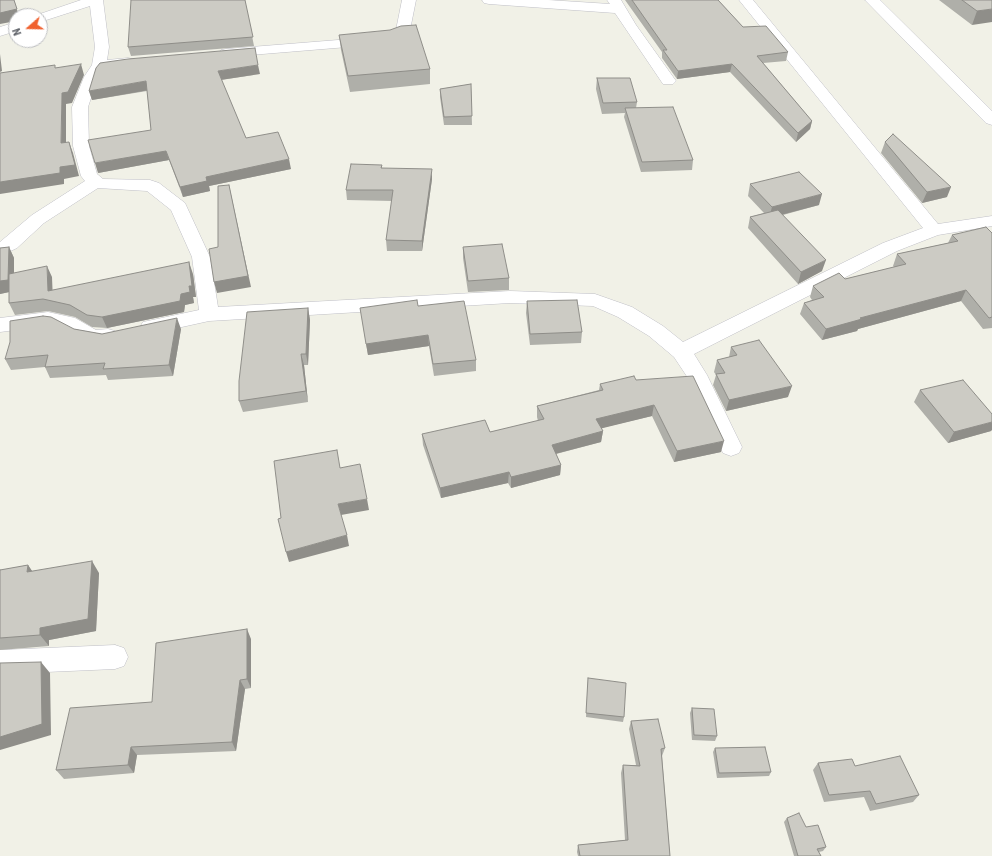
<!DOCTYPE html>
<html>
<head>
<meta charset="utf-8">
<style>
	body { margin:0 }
	#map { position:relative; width:992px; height:856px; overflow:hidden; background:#f1f1e7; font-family:"Roboto Condensed",sans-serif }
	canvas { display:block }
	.north { position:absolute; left:8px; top:8px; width:40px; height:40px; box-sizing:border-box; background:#fff; border:1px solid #bfc0c3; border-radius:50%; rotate:250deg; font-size:11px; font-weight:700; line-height:16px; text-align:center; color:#5e6168 }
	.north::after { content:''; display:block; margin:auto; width:14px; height:18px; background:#f0612e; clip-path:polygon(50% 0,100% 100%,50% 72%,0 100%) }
</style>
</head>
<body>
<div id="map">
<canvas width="992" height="856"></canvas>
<div class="north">N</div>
</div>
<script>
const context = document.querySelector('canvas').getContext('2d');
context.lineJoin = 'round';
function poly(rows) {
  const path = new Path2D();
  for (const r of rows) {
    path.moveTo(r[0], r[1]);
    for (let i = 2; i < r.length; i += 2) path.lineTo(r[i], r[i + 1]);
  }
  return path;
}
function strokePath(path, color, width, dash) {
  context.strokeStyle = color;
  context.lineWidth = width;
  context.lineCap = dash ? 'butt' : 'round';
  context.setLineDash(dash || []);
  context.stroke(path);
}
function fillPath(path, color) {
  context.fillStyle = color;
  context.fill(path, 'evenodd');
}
const street = poly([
	[81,0,103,0,109,47,107,60,128,58,133,59,135,62,133,65,128,66,104,69,98,77,88,107,89,146,97,174,103,179,150,180,159,183,185,203,210,257,218,307,510,291,595,294,632,307,663,326,683,342,883,243,923,228,739,0,753,0,938,224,992,216,992,226,938,235,897,251,694,354,707,375,742,447,739,453,731,456,723,453,688,378,674,357,649,336,618,317,593,306,510,303,209,321,150,334,143,332,140,327,143,322,199,310,192,257,171,210,147,191,98,188,44,223,17,248,0,256,0,242,32,215,85,181,81,176,73,146,72,107,84,77,92,65,95,47,90,6,40,22,40,16,34,16,81,0],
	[402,0,416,0,410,30,405,39,396,43,226,57,221,56,219,53,221,50,226,49,388,36,394,33,396,30,402,0],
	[482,0,548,0,610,4,607,0,621,0,636,25,676,81,673,84,663,84,615,13,489,4,484,3,482,0],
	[865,0,880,0,992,111,992,125,986,123,865,0],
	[16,22,16,31,0,36,0,27,16,22],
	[48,312,75,318,96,330,108,329,115,331,118,336,115,341,96,344,79,339,57,327,48,326,0,332,0,318,48,312],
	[115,645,124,648,128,657,124,666,115,669,0,674,0,650,115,645]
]);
const wall = poly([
	[245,0,254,46,131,56,128,47],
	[625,0,718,0,743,27,788,52,786,61,763,63,812,121,810,129,796,142,730,72,677,79,662,58,662,52],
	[939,0,992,0,972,25],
	[339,35,430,69,430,84,350,92,341,50],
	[260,74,221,80,246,138,291,169,209,186,210,191,183,197,169,160,98,173,151,130,147,91,92,100,89,91],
	[597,78,637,102,636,108,693,160,692,170,641,172,624,117,625,113,602,114,596,89],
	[471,84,472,125,444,125,440,97,440,89],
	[885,142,947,197,922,203,881,153],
	[382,165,382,168,432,179,422,251,387,251,386,240,392,201,347,200,346,190],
	[750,184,819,205,783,215,822,271,798,284,748,228,750,217,764,213,748,196],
	[992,233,992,328,983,329,961,301,858,329,857,331,822,340,800,314,804,303,812,300,810,297,813,286,845,279,894,267,893,266,897,254,948,243,952,235],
	[9,247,14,258,14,273,52,277,52,290,193,274,196,297,193,297,194,303,185,305,184,312,107,328,92,327,75,317,48,311,15,315,9,303,9,292,0,294,0,248],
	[463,247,509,278,509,290,468,292,463,258],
	[527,301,582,332,581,343,530,345,526,313],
	[418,306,476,360,476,371,434,376,429,346,368,355,362,319],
	[308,308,310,320,308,365,304,365,308,402,243,412,239,401],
	[74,329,102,334,181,329,173,376,108,380,106,375,50,378,45,367,11,370,5,359],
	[731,347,788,397,726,411,713,385,716,375,714,372,717,360,729,357],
	[636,380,721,452,674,462,652,416,601,428,603,431,601,442,556,454,561,465,560,475,511,488,508,483,441,498,423,445,422,434,490,432,538,421,537,417,537,406,599,390,600,384],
	[920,390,991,431,948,443,914,402],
	[28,565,32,571,99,573,96,631,49,640,49,646,0,650,0,569,1,570],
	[251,639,251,688,245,689,236,751,137,755,134,773,64,779,56,770,152,702],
	[588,678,624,717,623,722,586,717],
	[692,708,717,736,715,741,692,740,690,713],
	[631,721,665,748,662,756,670,856,578,856,577,852,578,845,625,840,621,773,623,765,636,765,629,729],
	[715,748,771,772,769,776,717,778,713,752],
	[818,763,855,766,919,795,913,802,870,811,864,797,824,802,813,770],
	[787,818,806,827,826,847,823,851,819,852,821,856,794,856,784,822]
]);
const shadedWall = poly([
	[14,0,19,16,16,16,16,21,0,24,0,13],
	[992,9,992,22,972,25,977,11],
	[0,54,2,71,0,72],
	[81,64,84,75,72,103,66,104,66,155,61,143,62,93],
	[732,64,730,72,677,79,678,71],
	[258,65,260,74,220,80,218,71],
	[146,81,149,90,92,100,89,91],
	[812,121,810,129,796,142,798,133],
	[69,142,73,153,79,176,64,179,64,184,0,194,0,182,60,167],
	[166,151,169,160,98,173,95,163],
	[289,159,291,169,209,186,210,191,183,197,180,187,206,177],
	[432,169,432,179,422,251,422,241],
	[229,185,251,287,217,293,214,282],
	[951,187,947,197,922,203,927,192],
	[822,194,819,205,769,218,772,207],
	[9,247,14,258,14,291,0,294,0,281],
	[826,260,822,271,798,284,801,272],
	[189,262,193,274,196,297,193,297,194,303,185,305,184,312,107,328,102,317,181,294,189,286],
	[47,266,52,277,53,302,48,291],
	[966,290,961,301,858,329,857,331,822,340,826,329,860,318],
	[308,308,310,320,308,365,306,354],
	[177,318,181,329,173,376,169,365],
	[428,335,429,346,368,355,366,344],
	[301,354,304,365,308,402,306,391],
	[792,386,788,397,726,411,729,400],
	[654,405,652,416,595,430,596,419],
	[992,422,992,430,991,431,948,443,954,432],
	[603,431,601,442,551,455,552,445],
	[724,441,721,452,674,462,677,451],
	[561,465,560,475,511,488,511,477],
	[509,472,508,483,441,498,440,488],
	[367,499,369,510,341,515,338,504],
	[347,535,349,546,289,562,286,552],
	[92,561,99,573,96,631,49,640,49,646,40,635,40,628],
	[28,565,36,577,27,572],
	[247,629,251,639,251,688,247,679],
	[41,662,50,673,51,735,0,750,0,737],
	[240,680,245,689,236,751,232,742],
	[131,747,137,755,134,773,128,765]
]);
const building = poly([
	[0,0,14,0,17,9,0,13,0,0],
	[131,0,245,0,253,37,128,47,131,0],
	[632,0,718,0,743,27,766,26,788,52,757,56,812,121,798,133,732,64,678,71,663,50,667,50,632,0],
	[962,0,992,0,992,9,977,11,962,0],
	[416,25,430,69,348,76,339,35,390,30,401,26,416,25],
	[255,48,258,65,218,71,246,138,278,132,289,159,206,177,207,181,180,187,166,151,95,163,88,140,151,130,146,81,89,91,96,68,100,63,128,59,255,48],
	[81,64,68,92,62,93,61,143,69,142,75,165,60,167,60,173,0,182,0,73,55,65,55,68,81,64],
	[597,78,630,78,637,102,603,103,597,78],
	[471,84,472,116,444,117,440,89,471,84],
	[673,107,693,160,642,162,625,108,673,107],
	[893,134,951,187,927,192,885,142,893,134],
	[351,164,382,165,381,168,432,169,422,241,386,240,393,190,346,190,351,164],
	[799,172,822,194,772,207,750,184,799,172],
	[229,185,248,276,214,282,209,249,218,247,218,186,229,185],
	[778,210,826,260,801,272,750,217,778,210],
	[986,227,992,233,992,317,989,318,966,290,860,318,862,319,826,329,804,303,824,297,813,286,839,273,845,279,906,264,897,254,958,241,952,235,986,227],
	[502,244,509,278,468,281,463,247,502,244],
	[9,247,8,280,0,281,0,248,9,247],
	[189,262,192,286,189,286,190,292,181,294,180,301,102,317,87,315,70,305,43,299,9,303,9,274,47,266,48,291,189,262],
	[417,300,418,306,464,301,476,360,433,364,428,335,366,344,360,308,417,300],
	[577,300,582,332,530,334,527,301,577,300],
	[308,308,306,354,301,354,306,391,239,401,239,381,247,312,308,308],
	[43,316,51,317,74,329,102,334,177,318,169,365,103,369,105,363,45,367,48,355,5,359,10,342,10,321,43,316],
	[759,340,792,386,729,400,716,374,725,373,717,360,737,355,731,347,759,340],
	[634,376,636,380,693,376,724,441,677,451,654,405,596,419,603,431,552,445,561,465,511,477,509,472,440,488,422,434,485,420,490,432,544,419,537,406,603,390,600,384,634,376],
	[963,380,992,414,992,422,954,432,920,390,963,380],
	[337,450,340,468,360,464,367,499,338,504,347,535,286,552,278,519,281,518,274,461,337,450],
	[92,561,88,619,40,628,40,635,0,638,0,570,28,565,27,572,92,561],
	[247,629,247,679,240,680,232,742,131,747,128,765,56,770,70,708,152,702,156,643,247,629],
	[41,662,42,724,0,737,0,663,41,662],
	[588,678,626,683,624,717,586,713,588,678],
	[692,708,714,709,717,736,694,735,692,708],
	[658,719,665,748,661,749,670,856,580,856,578,845,628,840,623,765,640,766,631,721,658,719],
	[765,747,771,772,719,773,715,748,765,747],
	[900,756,919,795,876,804,870,791,829,795,818,763,852,759,855,766,900,756],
	[799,813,806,827,818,825,826,847,817,849,821,856,798,856,787,818,799,813]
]);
strokePath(street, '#bfbfc6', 1);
fillPath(street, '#fff');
fillPath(wall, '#afafa9');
fillPath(shadedWall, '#8f8e89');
fillPath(building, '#cccbc4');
strokePath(building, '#8f8e89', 1);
</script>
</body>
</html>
